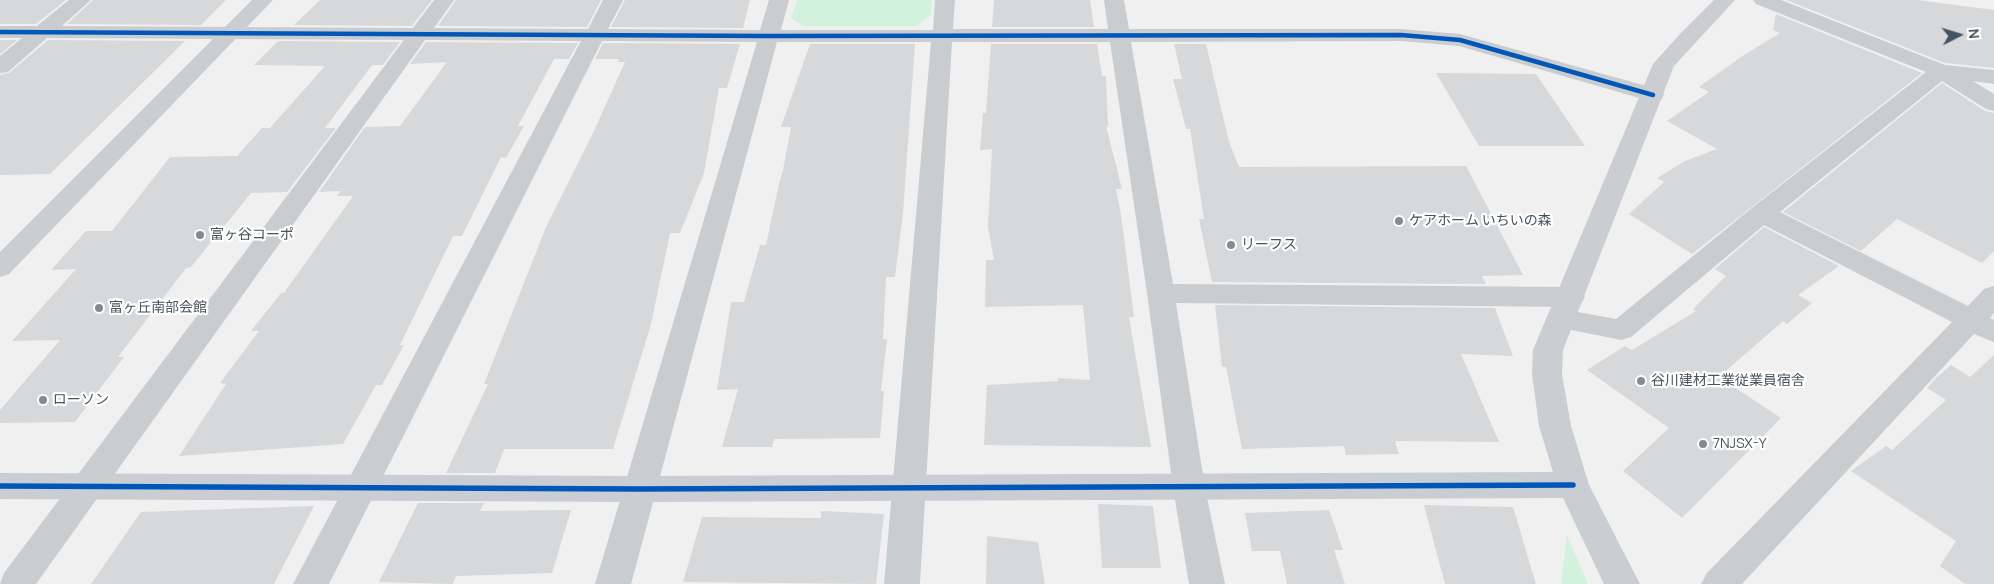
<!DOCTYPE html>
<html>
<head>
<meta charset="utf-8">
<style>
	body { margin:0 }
	#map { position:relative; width:1994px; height:584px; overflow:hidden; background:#f1f0f0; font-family:Manrope,sans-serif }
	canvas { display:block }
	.north { position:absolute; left:1934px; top:10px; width:50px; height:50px; -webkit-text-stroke:4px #fff; paint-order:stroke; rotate:85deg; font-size:14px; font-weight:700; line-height:20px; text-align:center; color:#46545f }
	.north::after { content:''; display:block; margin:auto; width:18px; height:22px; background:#46545f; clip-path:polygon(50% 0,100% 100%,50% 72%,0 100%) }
</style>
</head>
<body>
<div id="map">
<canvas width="1994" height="584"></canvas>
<div class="north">N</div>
</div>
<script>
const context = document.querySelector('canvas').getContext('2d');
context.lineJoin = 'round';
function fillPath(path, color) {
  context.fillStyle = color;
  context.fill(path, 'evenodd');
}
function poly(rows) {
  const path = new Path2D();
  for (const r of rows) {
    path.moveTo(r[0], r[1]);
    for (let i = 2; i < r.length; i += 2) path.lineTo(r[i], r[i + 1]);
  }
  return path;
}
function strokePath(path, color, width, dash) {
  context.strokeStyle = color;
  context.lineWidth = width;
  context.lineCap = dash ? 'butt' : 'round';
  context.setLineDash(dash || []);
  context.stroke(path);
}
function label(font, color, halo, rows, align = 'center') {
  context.font = font + ' Manrope,"Noto Sans JP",sans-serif';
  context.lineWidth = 4.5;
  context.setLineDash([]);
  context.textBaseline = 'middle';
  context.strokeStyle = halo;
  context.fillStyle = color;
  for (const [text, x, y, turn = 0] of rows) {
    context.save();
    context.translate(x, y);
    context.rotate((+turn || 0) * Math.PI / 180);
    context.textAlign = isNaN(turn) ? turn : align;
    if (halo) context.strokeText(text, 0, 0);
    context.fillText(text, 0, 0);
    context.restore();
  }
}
const green = poly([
	[797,0,932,0,931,15,916,26,803,26,791,18],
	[1567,535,1588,584,1561,584]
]);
const building = poly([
	[0,0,66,0,36,24,0,24],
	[93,0,226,0,201,25,67,24],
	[320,0,432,0,412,26,294,25],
	[456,0,601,0,587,27,438,26],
	[625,0,750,0,743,28,611,27],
	[994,0,1090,0,1094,27,992,27],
	[1786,0,1917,0,1994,10,1994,68,1945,63],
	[1776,14,1922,73,1692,254,1629,214,1664,182,1657,178,1685,161,1717,149,1667,121,1709,92,1699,87,1741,57,1780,33,1773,30],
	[0,40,17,40,0,54],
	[48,40,185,41,50,174,0,175,0,75,9,73],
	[278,41,400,42,383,65,372,65,325,128,336,128,287,192,251,193,191,267,186,268,118,357,124,357,75,422,0,423,0,410,60,340,12,341,76,269,51,270,86,231,112,231,170,157,237,156,262,128,270,128,325,66,254,65],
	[426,42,578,43,569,59,554,59,518,126,524,126,506,158,501,157,462,236,453,236,400,345,404,345,382,385,376,385,343,444,179,456,226,384,220,383,259,331,251,331,281,293,284,293,353,196,337,196,341,191,319,192,365,127,400,126,447,62,410,64],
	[603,43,740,44,727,88,719,88,704,173,680,233,670,233,651,324,613,449,504,449,495,473,446,473,488,384,484,384,546,227,594,131,625,62,618,62,619,59,595,59],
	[810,44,915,44,903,213,895,277,886,277,883,339,887,339,881,391,884,391,880,438,774,439,772,447,722,447,738,389,717,390,731,302,744,302,760,245,766,245,778,188,783,170,791,127,781,127],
	[991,44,1097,44,1102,76,1106,76,1108,127,1106,126,1122,189,1116,189,1121,215,1134,317,1129,317,1151,447,984,445,987,385,1058,381,1058,378,1090,380,1083,305,985,307,986,260,994,260,988,227,992,149,980,150,983,113,986,113],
	[1174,44,1206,44,1229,142,1239,167,1466,166,1523,275,1482,276,1486,284,1212,282,1199,219,1204,219,1190,129,1186,129,1173,79,1182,79],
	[1436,73,1536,74,1585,146,1479,146],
	[1942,83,1985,111,1994,113,1994,251,1982,263,1897,219,1861,251,1783,212],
	[1764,227,1839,266,1798,295,1812,303,1787,324,1783,321,1719,377,1781,418,1682,518,1623,471,1669,428,1587,370,1625,346,1632,350,1696,311,1693,309,1726,276,1715,269],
	[1215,305,1495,308,1513,356,1461,354,1499,442,1395,441,1399,454,1346,455,1344,446,1242,449,1226,367,1222,367],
	[1994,355,1994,584,1965,584,1940,566,1956,541,1851,471,1886,446,1892,450,1946,400,1927,388,1935,379,1951,365,1970,377],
	[418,503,484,503,480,511,571,510,552,573,456,576,453,584,379,582],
	[1098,504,1153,506,1161,568,1102,568],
	[1424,505,1513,507,1536,584,1445,584],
	[314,506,274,584,91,584,141,512],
	[1329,510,1343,550,1334,550,1345,584,1287,584,1280,551,1252,551,1245,513],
	[821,511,884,514,876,584,683,582,702,517,821,518],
	[987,536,1038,542,1045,584,986,584]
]);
const street = poly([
	[69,0,91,0,62,26,413,28,434,0,454,0,434,28,588,29,603,0,623,0,608,29,760,30,769,0,789,0,781,30,933,30,935,0,955,0,953,29,1108,29,1104,0,1124,0,1129,29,1401,29,1460,34,1661,90,1664,95,1661,100,1653,102,1459,46,1401,41,1131,42,1173,284,1571,287,1581,290,1585,297,1581,304,1571,307,1176,303,1205,488,1225,584,1189,584,1173,488,1147,293,1110,42,952,42,920,584,884,584,931,42,777,42,631,584,595,584,757,42,602,41,329,584,293,584,581,41,425,40,36,584,0,584,4,573,404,40,47,38,8,72,0,73,0,56,22,38,0,38,0,26,37,26,69,0],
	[1753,0,1781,0,1945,65,1994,70,1994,84,1973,81,1994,94,1994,111,1986,109,1942,81,1780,212,1968,306,1984,289,1994,286,1994,313,1990,318,1994,320,1994,342,1974,334,1742,584,1701,584,1707,573,1952,322,1764,225,1631,337,1621,340,1552,326,1548,319,1552,312,1562,309,1616,319,1753,207,1926,72,1756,4,1753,0]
]);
const secondary = poly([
	[252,0,273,0,9,274,0,277,0,252,252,0],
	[1714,0,1735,0,1674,66,1563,350,1562,374,1571,426,1589,485,1640,584,1604,584,1563,498,639,502,0,499,0,473,639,476,1553,472,1539,426,1532,374,1533,350,1653,64,1679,35,1714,0]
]);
const cyclewayFar1 = poly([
	[0,32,768,36,1401,35,1460,40,1653,95]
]);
const cycleway = poly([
	[0,486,639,489,1573,485]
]);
const markers = [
	[1399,221,5,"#828b92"],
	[200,235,5,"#828b92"],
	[1231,245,5,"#828b92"],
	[99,308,5,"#828b92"],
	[1641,381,5,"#828b92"],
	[43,400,5,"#828b92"],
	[1703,444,5,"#828b92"]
];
const poiNames = [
	["ケアホーム いちいの森",1409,221],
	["富ヶ谷コーポ",210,235],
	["リーフス",1241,245],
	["富ヶ丘南部会館",109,308],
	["谷川建材工業従業員宿舎",1651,381],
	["ローソン",53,400],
	["7NJSX-Y",1713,444]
];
fillPath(green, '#d3f2de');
fillPath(building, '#d7d8d9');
fillPath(street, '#cacdd0');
fillPath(secondary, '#cacdd1');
strokePath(cyclewayFar1, '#0057b8', 4.5);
strokePath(cycleway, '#0057b8', 5.5);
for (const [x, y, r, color] of markers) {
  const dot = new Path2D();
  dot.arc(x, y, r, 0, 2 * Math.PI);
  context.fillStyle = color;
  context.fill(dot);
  strokePath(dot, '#fff', 2);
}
label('14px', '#46545f', '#fff', poiNames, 'left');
</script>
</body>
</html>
